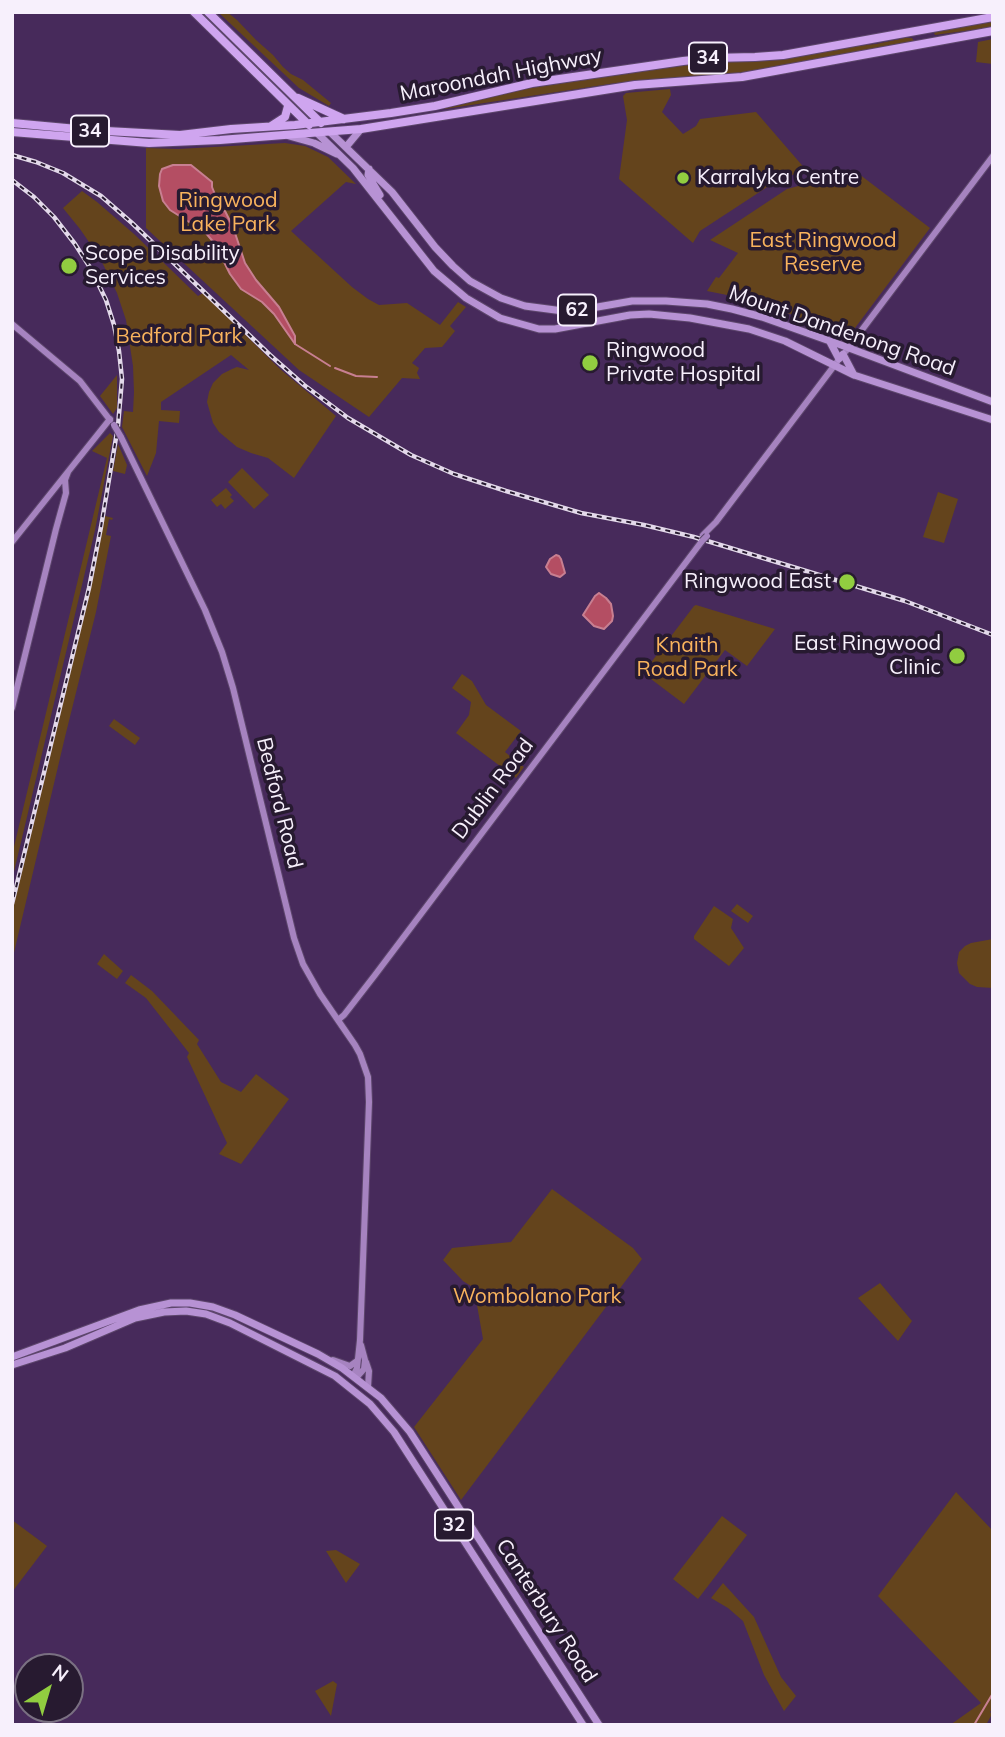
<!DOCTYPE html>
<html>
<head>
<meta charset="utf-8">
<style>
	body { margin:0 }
	#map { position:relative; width:1005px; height:1737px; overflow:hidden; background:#472a5b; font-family:Mulish,sans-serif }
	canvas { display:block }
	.frame { position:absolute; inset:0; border:14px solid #f7f0fc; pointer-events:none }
	.north { position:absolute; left:14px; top:1653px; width:70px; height:70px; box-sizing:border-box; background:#271a30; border:2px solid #7a7082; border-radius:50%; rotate:37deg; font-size:19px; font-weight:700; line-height:28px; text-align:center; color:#f7f0fc }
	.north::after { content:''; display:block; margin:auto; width:24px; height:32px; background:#91cd40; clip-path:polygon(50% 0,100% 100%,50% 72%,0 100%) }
</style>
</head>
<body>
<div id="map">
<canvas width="1005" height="1737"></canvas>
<div class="frame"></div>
<div class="north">N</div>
</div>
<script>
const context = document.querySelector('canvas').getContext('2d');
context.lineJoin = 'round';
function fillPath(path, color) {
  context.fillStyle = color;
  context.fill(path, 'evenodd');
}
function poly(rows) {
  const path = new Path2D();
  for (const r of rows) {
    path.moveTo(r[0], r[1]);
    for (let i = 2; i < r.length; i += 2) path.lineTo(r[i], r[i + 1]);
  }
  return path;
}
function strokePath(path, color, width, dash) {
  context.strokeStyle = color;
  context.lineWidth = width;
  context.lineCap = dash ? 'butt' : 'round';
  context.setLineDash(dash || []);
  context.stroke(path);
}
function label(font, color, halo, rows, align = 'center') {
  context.font = font + ' Mulish,sans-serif';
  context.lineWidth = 7;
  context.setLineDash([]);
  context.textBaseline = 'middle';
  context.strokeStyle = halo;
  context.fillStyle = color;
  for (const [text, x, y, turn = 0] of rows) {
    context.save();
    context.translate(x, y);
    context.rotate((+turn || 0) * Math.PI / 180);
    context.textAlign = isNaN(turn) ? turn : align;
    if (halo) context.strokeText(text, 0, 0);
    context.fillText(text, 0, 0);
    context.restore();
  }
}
const green = poly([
	[218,12,227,12,237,20,256,40,273,55,283,67,291,74,303,80,331,103,329,106,299,88],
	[993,20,993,27,935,35,934,33,942,29],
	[905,38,912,38,914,41,774,68,741,73,616,83,445,109,445,108,524,89,661,67,876,44],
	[993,39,993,64,976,62,978,42],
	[670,89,671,95,662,112,683,134,696,126,700,119,756,112,807,171,781,178,700,231,693,243,619,179,627,120,623,96,626,93],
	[285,143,305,146,328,157,356,184,346,182,291,231,352,287,368,299,379,305,407,303,440,325,458,302,466,307,450,326,455,331,442,347,425,348,412,363,419,368,417,373,420,379,402,378,369,417,299,370,146,228,146,148,178,149],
	[855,171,930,228,846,340,790,314,732,296,707,291,716,277,719,278,738,253,710,240,787,189],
	[82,191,97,202,134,234,198,296,203,293,280,369,336,416,294,478,268,458,251,453,237,447,219,432,213,423,207,402,209,392,213,383,222,374,232,369,237,367,249,370,231,355,161,402,161,410,180,411,179,423,159,421,156,453,147,476,122,427,124,411,133,412,134,392,133,366,126,320,117,293,100,258,80,229,63,208],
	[117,375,117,408,113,414,100,396],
	[110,433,113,436,95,530,12,880,12,855,107,458,92,451],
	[118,444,127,465,125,474,113,471],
	[242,468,269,495,254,509,228,482],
	[226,488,232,495,230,497,234,501,225,509,221,504,217,507,211,500],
	[938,492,958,499,944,543,923,537],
	[105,516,113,518,112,520,109,519,106,535,111,536,96,612,65,737,12,961,12,911,80,631],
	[696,605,775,629,747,666,725,650,684,704,643,673,694,606],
	[462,674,472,681,486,705,521,731,505,752,524,767,516,778,456,733,469,715,471,702,452,688],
	[114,719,140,738,135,745,109,726],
	[737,904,753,916,748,923,731,911],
	[714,906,733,919,731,928,744,948,729,966,694,939,694,936],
	[993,939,993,988,977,987,970,984,959,973,957,963,959,952,965,946,971,943],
	[104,954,123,971,117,979,97,964],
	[131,975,152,991,199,1040,197,1044,221,1082,241,1092,256,1074,289,1099,241,1164,219,1154,227,1143,187,1057,189,1053,146,998,125,983],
	[552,1189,633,1248,642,1259,461,1500,414,1427,483,1339,474,1288,463,1281,443,1260,452,1248,511,1242],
	[880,1283,912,1321,898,1341,858,1298],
	[956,1492,993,1531,993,1708,990,1712,992,1714,986,1725,950,1725,981,1703,878,1596],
	[722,1516,747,1535,698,1599,673,1579],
	[12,1520,47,1546,12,1592],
	[336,1550,360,1564,346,1583,326,1551],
	[723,1583,754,1617,781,1677,796,1696,784,1711,764,1675,743,1621,728,1608,711,1598],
	[333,1681,337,1684,331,1716,315,1691]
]);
const water = poly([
	[173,165,191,165,212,182,212,187,216,197,215,199,221,211,225,211,233,227,245,263,256,280,279,307,295,336,295,344,274,314,262,302,241,289,230,274,215,244,205,232,170,210,163,201,159,186,160,174,162,169,173,165],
	[556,555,559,556,561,559,565,573,560,577,551,574,546,567,550,559,556,555],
	[599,593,606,598,611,604,613,616,612,621,604,629,594,626,583,615,595,596,599,593]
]);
const stream = poly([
	[295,344,330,366],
	[335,368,356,376,377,377],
	[974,1725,993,1693]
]);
const secondary = poly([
	[12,324,80,381,110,420],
	[846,351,993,156],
	[121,437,205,610,222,652,233,688,294,938,303,964,320,994,355,1045,360,1054,368,1077,369,1102,360,1340,357,1368,353,1376],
	[703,535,716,522,837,362],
	[12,542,110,419],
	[12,708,56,529,66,493,65,480,68,472],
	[338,1020,344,1015,375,975,702,541],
	[333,1360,350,1366,357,1361],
	[366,1362,369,1371,368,1387],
	[356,1378,364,1369,365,1360,361,1345]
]);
const primary = poly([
	[330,132,392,192,435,247,453,266,470,281,501,298,525,306,563,311,586,309,632,301,666,301,707,304,732,309,762,317,841,345,993,402],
	[317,133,353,168,434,271,466,298,500,318,539,329,555,329,630,315,649,314,690,318,749,329,785,341,854,375,993,420],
	[289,136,314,143,337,154],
	[346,147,361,129],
	[369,169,368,175,380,195],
	[830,342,839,359],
	[843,354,854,375],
	[12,1357,139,1310,171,1303,190,1303,213,1307,235,1315,318,1354,342,1368,381,1398,410,1432,599,1725],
	[12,1365,65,1348,135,1318,164,1312,186,1311,206,1314,230,1323,335,1376,370,1404,394,1432,583,1725]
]);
const highway = poly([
	[194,12,309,125],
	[208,12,321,123],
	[298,98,344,119],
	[12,123,88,130,180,135,231,129,295,125,391,113,435,106,532,83,683,61,711,58,755,57,783,55,993,17],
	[271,126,285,117,288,106],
	[12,132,149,143,220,140,361,129,635,85,742,77,993,31]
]);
const rail = poly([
	[12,155,36,162,63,173,101,196,132,223,270,355,304,385,348,418,411,455,454,474,506,491,581,513,644,525,694,537,905,601,993,635],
	[12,180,34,197,54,217,75,244,91,269,106,300,114,325,119,351,122,379,118,426,101,527,89,588,12,904]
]);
const secondaryBridge = poly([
	[114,425,121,437],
	[702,541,707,536]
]);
const markers = [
	[683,178,7,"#91cd40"],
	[69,266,9,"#91cd40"],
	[590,363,9,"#91cd40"],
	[847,582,9,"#91cd40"],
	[957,656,9,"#91cd40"]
];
const shields = [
	[708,58,38],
	[90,131,38],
	[577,310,38],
	[454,1525,38]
];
const shieldNames = [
	["34",708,58],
	["34",90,131],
	["62",577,310],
	["32",454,1525]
];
const streetNames = [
	["Maroondah Highway",501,75,-11],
	["Mount Dandenong Road",842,331,19],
	["Dublin Road",493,789,-53],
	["Bedford Road",279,803,76],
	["Canterbury Road",546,1611,57]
];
const poiNames = [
	["Karralyka Centre",697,178],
	["Scope Disability",85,254],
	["Services",85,278],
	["Ringwood",606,351],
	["Private Hospital",606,375],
	["Ringwood East",831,582,"right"],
	["East Ringwood",941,644,"right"],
	["Clinic",941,668,"right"]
];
const parkNames = [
	["Ringwood",228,201],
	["Lake Park",228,225],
	["East Ringwood",823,241],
	["Reserve",823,265],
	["Bedford Park",179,337],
	["Knaith",687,646],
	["Road Park",687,670],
	["Wombolano Park",537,1297]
];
fillPath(green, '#64441c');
fillPath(water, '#b44e63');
strokePath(water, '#c87f91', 2);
strokePath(stream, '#c87f91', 2);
strokePath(secondary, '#5d466c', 8);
strokePath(primary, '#5d466c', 9);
strokePath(highway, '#5d466c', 10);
strokePath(secondary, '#a683c0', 6);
strokePath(primary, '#b792d4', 7);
strokePath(highway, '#cfa5ef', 8);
strokePath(rail, '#e3d9ea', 4.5);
strokePath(rail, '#271a30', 2, [5]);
strokePath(secondaryBridge, '#5d466c', 8, []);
strokePath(secondaryBridge, '#a683c0', 6);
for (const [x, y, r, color] of markers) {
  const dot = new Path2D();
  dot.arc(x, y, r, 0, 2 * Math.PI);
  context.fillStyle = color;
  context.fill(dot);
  strokePath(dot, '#271a30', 2.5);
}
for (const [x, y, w] of shields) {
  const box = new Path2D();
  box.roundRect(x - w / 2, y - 15.5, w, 31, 5);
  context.fillStyle = '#271a30';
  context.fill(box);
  strokePath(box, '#f7f0fc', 2);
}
label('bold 19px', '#f7f0fc', null, shieldNames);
label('21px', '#f7f0fc', '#271a30', streetNames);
label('21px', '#f7f0fc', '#271a30', poiNames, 'left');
label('21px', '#f9b35d', '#271a30', parkNames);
</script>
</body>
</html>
